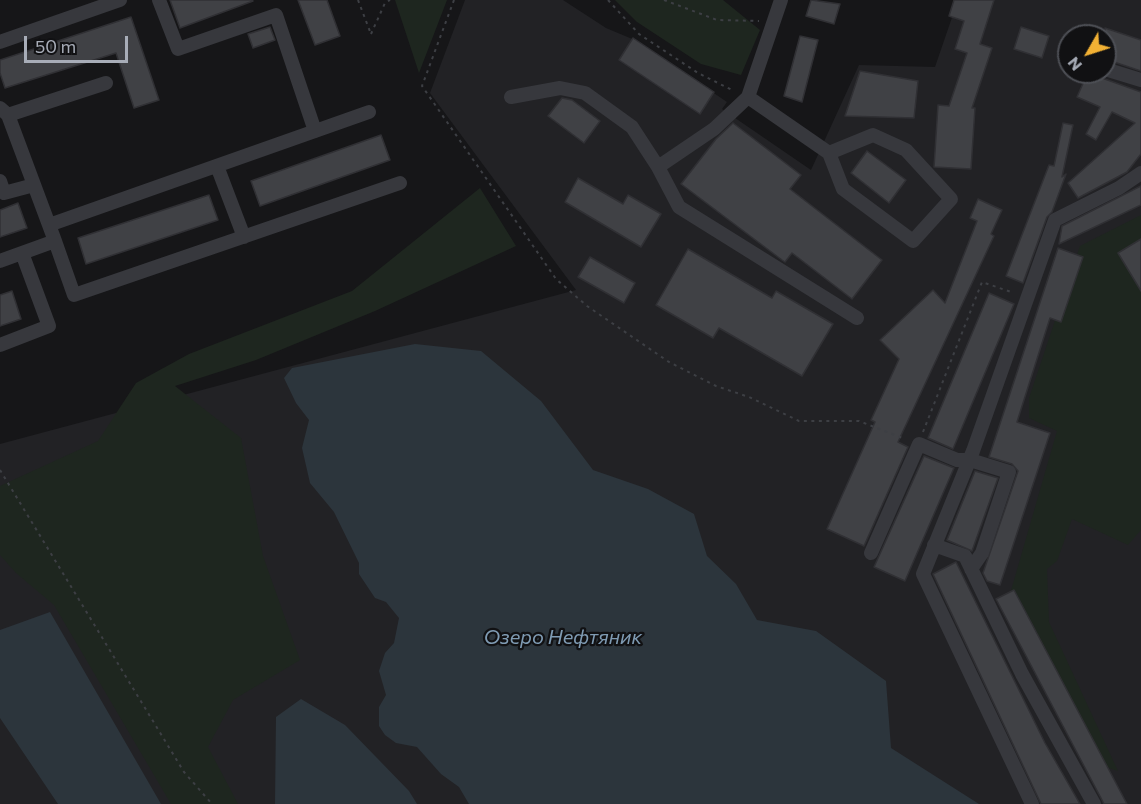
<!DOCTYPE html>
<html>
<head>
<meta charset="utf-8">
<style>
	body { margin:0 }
	#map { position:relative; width:1141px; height:804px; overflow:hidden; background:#161618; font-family:Commissioner,sans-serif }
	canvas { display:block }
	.north { position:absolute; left:1057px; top:24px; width:60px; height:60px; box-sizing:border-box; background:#111113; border:2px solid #4d4f55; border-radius:50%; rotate:231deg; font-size:16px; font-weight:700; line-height:24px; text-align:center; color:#a8adb8 }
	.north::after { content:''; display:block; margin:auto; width:21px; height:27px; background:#f2b134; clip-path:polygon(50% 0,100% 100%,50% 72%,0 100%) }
	.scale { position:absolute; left:24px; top:36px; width:104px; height:27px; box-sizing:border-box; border:3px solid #a8adb8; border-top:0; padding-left:8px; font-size:18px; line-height:21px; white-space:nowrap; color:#a8adb8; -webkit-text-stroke:4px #111113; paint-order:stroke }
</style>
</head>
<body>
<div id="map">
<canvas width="1141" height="804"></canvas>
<div class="north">N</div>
<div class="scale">50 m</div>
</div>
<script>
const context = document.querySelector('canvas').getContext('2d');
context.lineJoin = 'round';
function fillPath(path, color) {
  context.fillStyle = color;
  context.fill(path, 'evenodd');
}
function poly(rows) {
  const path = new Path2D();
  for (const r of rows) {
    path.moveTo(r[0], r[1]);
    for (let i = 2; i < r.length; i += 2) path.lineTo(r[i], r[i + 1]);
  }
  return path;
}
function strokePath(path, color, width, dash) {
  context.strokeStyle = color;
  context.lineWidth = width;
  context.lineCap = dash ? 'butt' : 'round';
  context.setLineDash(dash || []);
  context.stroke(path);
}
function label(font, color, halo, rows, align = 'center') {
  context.font = font + ' Commissioner,sans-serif';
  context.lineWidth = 4.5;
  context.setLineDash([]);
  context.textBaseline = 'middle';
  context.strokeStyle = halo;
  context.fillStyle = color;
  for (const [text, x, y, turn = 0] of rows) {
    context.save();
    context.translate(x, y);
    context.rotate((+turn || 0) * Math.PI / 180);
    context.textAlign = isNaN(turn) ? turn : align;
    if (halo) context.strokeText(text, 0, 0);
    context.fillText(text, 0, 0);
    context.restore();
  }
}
const built = poly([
	[465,0,563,0,606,28,637,41,727,102,722,109,811,170,859,65,935,67,958,0,1141,0,1141,804,0,804,0,444,576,290,430,93],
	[1069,36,1105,36,1105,72,1069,72]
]);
const green = poly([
	[395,0,447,0,419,73],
	[615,0,723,0,760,30,741,75,701,64,637,22],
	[480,188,516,246,375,311,256,360,175,386,241,438,263,556,300,660,233,700,208,747,238,804,171,804,54,605,16,573,0,555,0,486,98,441,136,383,189,354,352,291],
	[1141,215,1141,530,1128,545,1072,519,1057,561,1047,569,1049,622,1118,771,1091,762,1008,601,1057,431,1029,418,1029,398,1080,246]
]);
const water = poly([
	[415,344,481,351,541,401,593,470,648,489,694,514,707,556,736,584,757,620,816,631,886,681,891,748,979,804,469,804,459,787,441,774,417,747,396,743,385,735,379,726,379,707,386,695,379,671,385,653,394,643,399,618,386,602,375,598,359,574,359,563,334,512,310,483,302,448,309,420,296,403,284,378,292,368],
	[50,612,161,804,58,804,0,718,0,630],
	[301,699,345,725,409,791,417,804,275,804,276,717]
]);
const building = poly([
	[170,0,252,0,253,1,180,28,170,0],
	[298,0,327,0,340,36,315,45,298,0],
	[811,0,840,4,834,24,806,16,811,0],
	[954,0,994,0,980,44,992,48,972,108,975,108,971,169,934,167,938,105,949,106,967,53,955,49,964,21,949,16,954,0],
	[131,17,159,100,134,108,116,53,5,88,0,73,0,60,131,17],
	[270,27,275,40,253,48,248,34,270,27],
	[1021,27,1049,36,1042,58,1014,49,1021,27],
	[1105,28,1141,40,1141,71,1105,59,1105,28],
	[800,36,818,40,802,102,784,96,800,36],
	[633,38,714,92,700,114,619,60,633,38],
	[860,71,918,81,914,118,845,116,860,71],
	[1088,72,1096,72,1102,78,1141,92,1141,154,1127,172,1078,198,1068,183,1135,123,1112,112,1096,140,1086,134,1100,107,1077,97,1088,72],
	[562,98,572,100,600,121,584,143,548,116,562,98],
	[733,123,801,175,790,189,882,260,852,299,792,253,785,262,782,260,681,184,716,139,733,123],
	[1063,123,1073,125,1062,177,1066,174,1052,212,1047,217,1023,283,1006,276,1049,165,1054,166,1063,123],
	[381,135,390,160,260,206,251,181,381,135],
	[867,151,906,180,889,203,851,173,867,151],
	[578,178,623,204,628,195,661,214,641,247,565,202,578,178],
	[1141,186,1141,205,1059,244,1062,226,1141,186],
	[209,195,218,220,86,264,78,238,209,195],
	[978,199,1002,210,991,234,994,236,898,442,908,447,864,546,827,529,875,422,871,420,899,359,880,340,933,290,945,303,977,221,970,218,978,199],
	[18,203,27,228,0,237,0,210,18,203],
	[1141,239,1141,291,1118,253,1141,239],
	[1058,248,1083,257,1061,322,1050,318,1017,422,1050,433,1000,585,987,581,983,573,1018,471,1012,464,989,457,1058,248],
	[688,249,772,298,776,291,833,324,802,376,719,328,713,338,656,305,688,249],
	[590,257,635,283,624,303,578,277,590,257],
	[12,291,21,319,0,326,0,295,12,291],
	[989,293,1014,304,953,449,928,438,989,293],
	[924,456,954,468,905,581,874,567,924,456],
	[975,471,998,478,972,551,947,540,975,471],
	[956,562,1045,743,1080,804,1041,804,933,574,956,562],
	[1014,590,1127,804,1104,804,1102,800,996,599,1014,590]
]);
const path = poly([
	[358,0,371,34],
	[454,0,422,86,556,279,587,306,669,362,716,386,749,397,799,421,859,421,905,439],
	[608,0,639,34,698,73,734,91],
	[664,0,717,20,759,21],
	[371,34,385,3,390,0],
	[923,432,982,282,1014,293],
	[0,470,184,772,212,804]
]);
const minor = poly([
	[159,0,178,49,276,15,315,131],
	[0,42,120,0],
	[1105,69,1141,80],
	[511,97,560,88,585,93,632,127,658,167,714,129,748,97,781,0],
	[748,97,829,153,843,189,913,241,951,199,906,150,873,135,829,153],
	[0,108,8,115,55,241,0,261],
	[8,115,106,83],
	[217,166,244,237],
	[658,167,679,207,857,318],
	[0,181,4,193,34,185],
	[49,225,369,112],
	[55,241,74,295,400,183],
	[0,345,49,326,22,253],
	[934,545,965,556,1022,674,1094,804],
	[871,553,919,444,957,460,970,460,1009,472,982,553,971,569],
	[1032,804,923,574,973,451,1055,220,1119,188,1141,173]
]);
const waterNames = [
	["Озеро Нефтяник",563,637]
];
fillPath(built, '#222225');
fillPath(green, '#1e261f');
fillPath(water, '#2c353c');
fillPath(building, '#404145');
strokePath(building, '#303034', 1.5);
strokePath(path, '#3d3f44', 2, [3, 4.5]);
strokePath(minor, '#37383d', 14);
label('italic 20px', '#7f9bb3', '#111113', waterNames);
</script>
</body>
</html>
